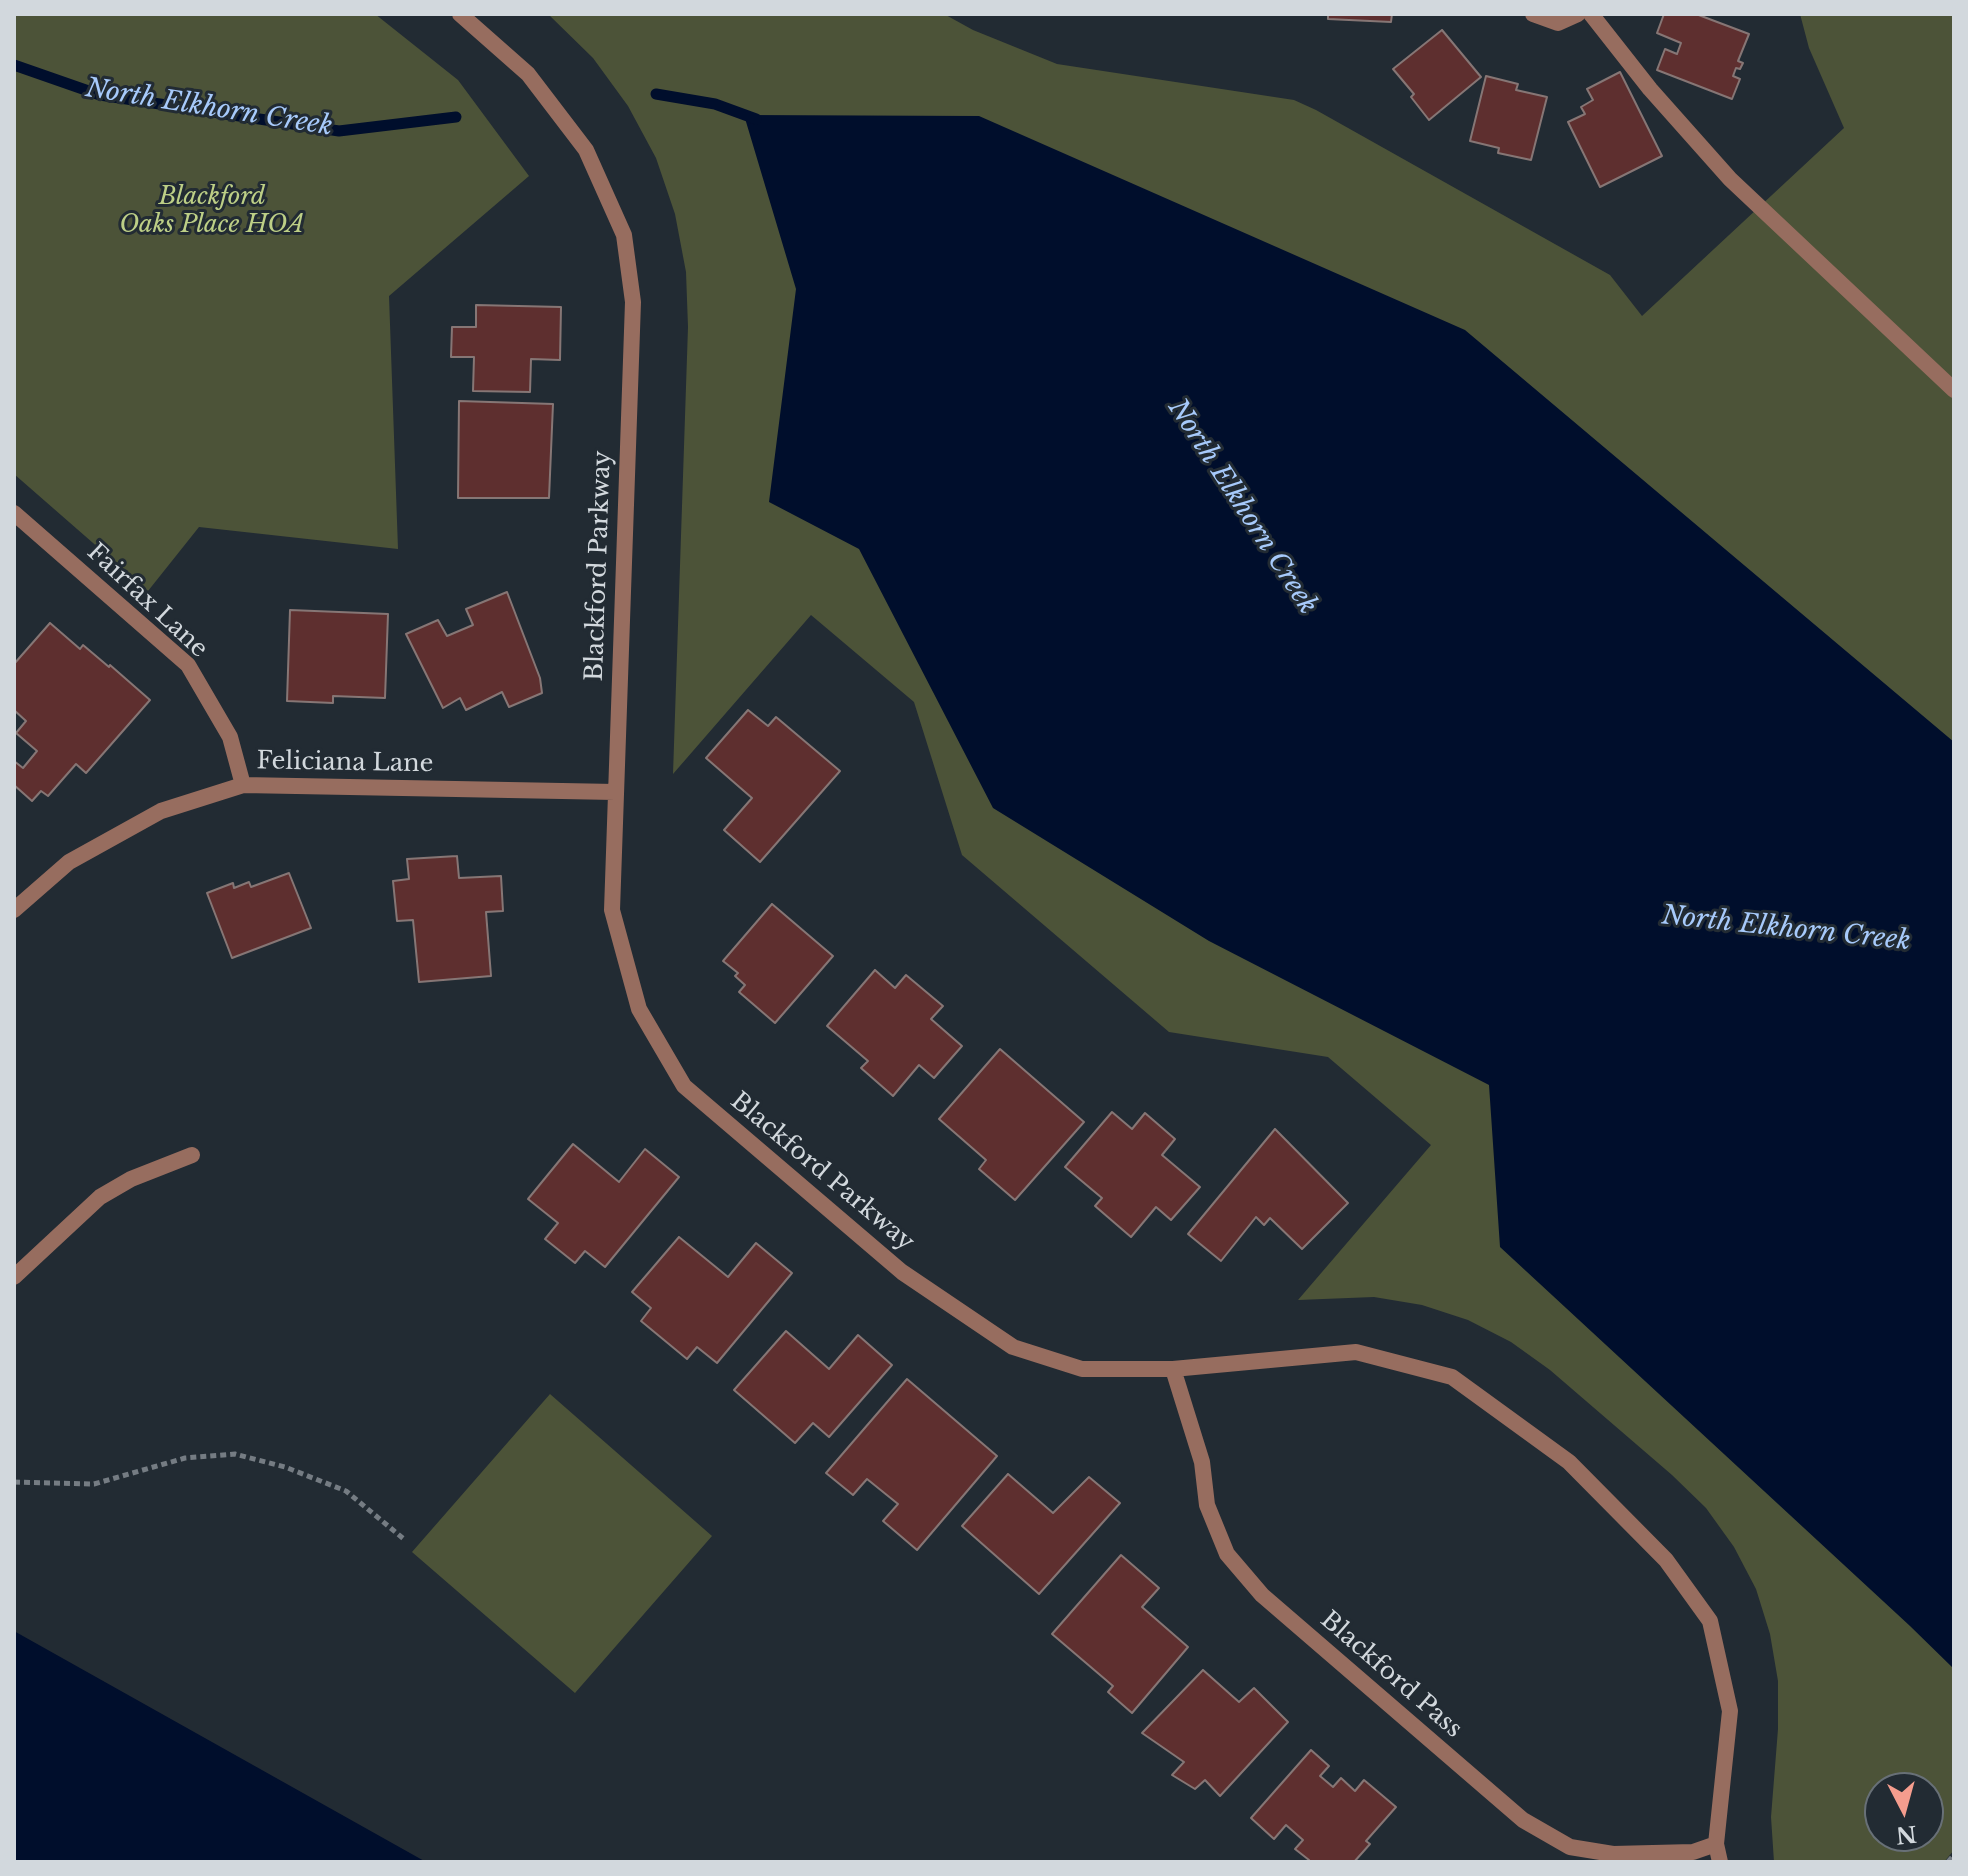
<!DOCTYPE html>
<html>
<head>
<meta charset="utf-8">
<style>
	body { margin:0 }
	#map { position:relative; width:1968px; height:1876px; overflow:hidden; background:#222b33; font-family:"Libre Baskerville",serif }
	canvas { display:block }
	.frame { position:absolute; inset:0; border:16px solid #d2d8dd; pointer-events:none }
	.north { position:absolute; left:1864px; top:1772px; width:80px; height:80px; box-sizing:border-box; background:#222b33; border:2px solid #687077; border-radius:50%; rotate:174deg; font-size:22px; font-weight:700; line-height:32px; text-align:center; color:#d2d8dd }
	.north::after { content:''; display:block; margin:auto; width:28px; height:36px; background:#f59d8e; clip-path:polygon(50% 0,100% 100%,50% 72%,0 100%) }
</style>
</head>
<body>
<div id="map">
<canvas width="1968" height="1876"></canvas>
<div class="frame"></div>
<div class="north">N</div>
</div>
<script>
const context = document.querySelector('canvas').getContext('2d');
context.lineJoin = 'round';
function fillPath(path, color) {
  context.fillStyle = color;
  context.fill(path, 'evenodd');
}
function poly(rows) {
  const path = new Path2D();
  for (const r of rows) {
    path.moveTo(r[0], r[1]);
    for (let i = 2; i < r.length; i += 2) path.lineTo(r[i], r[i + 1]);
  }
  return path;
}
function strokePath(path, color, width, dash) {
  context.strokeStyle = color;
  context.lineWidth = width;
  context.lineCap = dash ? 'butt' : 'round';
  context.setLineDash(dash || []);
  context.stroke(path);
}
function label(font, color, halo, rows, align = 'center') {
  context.font = font + ' "Libre Baskerville",serif';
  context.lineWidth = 6;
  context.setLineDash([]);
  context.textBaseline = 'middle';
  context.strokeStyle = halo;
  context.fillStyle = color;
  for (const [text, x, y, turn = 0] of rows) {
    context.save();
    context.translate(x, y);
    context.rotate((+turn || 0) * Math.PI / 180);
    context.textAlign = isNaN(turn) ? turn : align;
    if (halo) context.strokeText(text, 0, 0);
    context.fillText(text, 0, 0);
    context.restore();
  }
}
const green = poly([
	[14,14,375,14,458,80,529,176,389,296,398,549,199,527,148,591,14,474],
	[548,14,944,14,973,30,1057,64,1294,100,1316,110,1610,275,1642,316,1844,128,1809,48,1800,14,1954,14,1954,1850,1944,1862,1774,1862,1771,1817,1778,1729,1778,1681,1770,1634,1756,1589,1734,1547,1706,1508,1672,1475,1550,1370,1511,1342,1468,1320,1422,1305,1374,1297,1298,1300,1431,1145,1328,1057,1169,1032,962,855,914,702,811,615,673,774,688,327,686,272,675,214,656,158,628,106,593,58],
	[1880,1788,1928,1788,1928,1836,1880,1836],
	[550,1394,712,1536,575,1693,412,1552]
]);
const water = poly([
	[744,115,979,116,1465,330,1954,742,1954,1669,1910,1626,1500,1247,1489,1085,1209,941,993,808,859,549,769,502,796,289],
	[14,1631,426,1862,14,1862]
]);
const stream = poly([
	[14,65,100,95,339,131,456,117],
	[656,94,715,104,756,119]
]);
const building = poly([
	[1328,14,1392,14,1391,22,1328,19,1328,14],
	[1664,14,1696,14,1749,34,1738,61,1743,63,1740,69,1736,68,1733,76,1740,79,1732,99,1657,70,1665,49,1677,54,1681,43,1657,33,1664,14],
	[1442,30,1481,77,1429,120,1411,97,1414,94,1393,69,1442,30],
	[1620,72,1662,156,1600,187,1568,122,1585,114,1581,107,1593,100,1587,89,1620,72],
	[1486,76,1518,84,1516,90,1547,97,1531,160,1498,153,1499,148,1470,141,1486,76],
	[476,305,561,307,560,360,531,359,530,392,473,391,474,357,451,357,452,327,476,327,476,305],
	[459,401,553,404,549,498,458,498,459,401],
	[507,592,540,678,542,693,509,707,502,692,466,710,460,698,443,708,406,634,438,620,447,636,473,625,466,609,507,592],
	[290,610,388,614,385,698,333,696,333,703,287,701,290,610],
	[50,623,80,649,83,645,109,667,110,665,150,700,86,773,76,764,48,796,41,791,32,801,14,785,14,761,23,768,37,751,16,733,26,721,14,710,14,664,50,623],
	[748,710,768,726,776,717,840,771,760,862,724,830,752,798,706,758,748,710],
	[457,856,459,878,501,876,503,911,486,912,491,976,419,982,413,920,397,921,393,881,409,879,407,859,457,856],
	[289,873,311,928,232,958,207,893,233,883,234,888,249,882,251,887,289,873],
	[772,904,833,956,775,1023,739,992,745,985,735,976,738,973,723,961,772,904],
	[875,970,895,988,906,975,943,1006,931,1019,962,1046,934,1078,919,1065,893,1096,861,1068,868,1061,827,1026,875,970],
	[1000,1049,1084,1122,1015,1200,979,1169,986,1160,939,1119,1000,1049],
	[1112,1112,1132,1129,1145,1113,1175,1139,1162,1155,1200,1187,1171,1220,1156,1207,1131,1237,1095,1206,1102,1198,1065,1167,1112,1112],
	[1275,1129,1348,1203,1302,1249,1270,1218,1264,1225,1256,1217,1221,1261,1188,1234,1275,1129],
	[573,1144,619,1182,645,1149,679,1177,605,1267,585,1251,575,1263,545,1239,558,1223,528,1199,573,1144],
	[679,1237,728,1277,756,1243,792,1273,717,1363,697,1347,687,1359,641,1321,651,1308,632,1292,679,1237],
	[786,1331,829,1369,858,1335,892,1365,829,1437,813,1423,795,1443,734,1390,786,1331],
	[907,1379,997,1456,917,1550,883,1521,898,1504,867,1479,853,1495,826,1473,907,1379],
	[1008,1474,1053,1513,1089,1477,1120,1503,1039,1594,962,1526,1008,1474],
	[1121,1555,1159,1588,1142,1607,1188,1647,1132,1713,1108,1692,1113,1686,1052,1634,1121,1555],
	[1203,1670,1239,1702,1254,1688,1288,1722,1220,1796,1205,1780,1195,1789,1172,1775,1184,1762,1142,1733,1203,1670],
	[1311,1750,1329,1766,1320,1776,1333,1787,1341,1778,1355,1791,1364,1780,1396,1807,1366,1841,1370,1844,1354,1862,1307,1862,1309,1860,1295,1849,1303,1840,1286,1825,1274,1839,1251,1818,1311,1750]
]);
const path = poly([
	[14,1482,94,1484,185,1458,235,1454,285,1467,346,1491,405,1540],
	[1948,1862,1954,1855]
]);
const service = poly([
	[1591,14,1650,89,1730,179,1954,390]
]);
const minor = poly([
	[460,14,528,74,586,150,624,235,633,302,612,910,639,1009,684,1086,902,1272,1013,1347,1082,1369,1173,1369,1356,1352,1452,1377,1569,1462,1666,1560,1710,1621,1730,1711,1716,1844,1720,1862],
	[1533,14,1558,23,1578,14],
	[14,513,188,665,230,737,243,785],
	[14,910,69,862,161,811,243,785,615,792],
	[14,1277,100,1197,131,1179,192,1155],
	[1173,1369,1202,1462,1207,1505,1227,1554,1262,1595,1523,1820,1570,1847,1613,1854,1693,1852,1716,1844]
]);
const parkNames = [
	["Blackford",212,197],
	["Oaks Place HOA",212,225]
];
const streetNames = [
	["Blackford Parkway",599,566,-88],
	["Fairfax Lane",147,601,43],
	["Feliciana Lane",345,763,1],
	["Blackford Parkway",822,1172,40],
	["Blackford Pass",1391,1675,41]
];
const waterNames = [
	["North Elkhorn Creek",209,108,9],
	["North Elkhorn Creek",1242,507,57],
	["North Elkhorn Creek",1786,929,6]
];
fillPath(green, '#4c5338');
fillPath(water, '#000e2c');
strokePath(stream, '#000e2c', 11);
fillPath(building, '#5e2f2f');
strokePath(building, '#867675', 2);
strokePath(path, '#757c83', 5, [6, 4]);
strokePath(service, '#976d5f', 16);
strokePath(minor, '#976d5f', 16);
label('italic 24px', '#bdcf86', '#222b33', parkNames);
label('24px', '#d2d8dd', '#222b33', streetNames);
label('italic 26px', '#a7cafb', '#222b33', waterNames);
</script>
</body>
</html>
